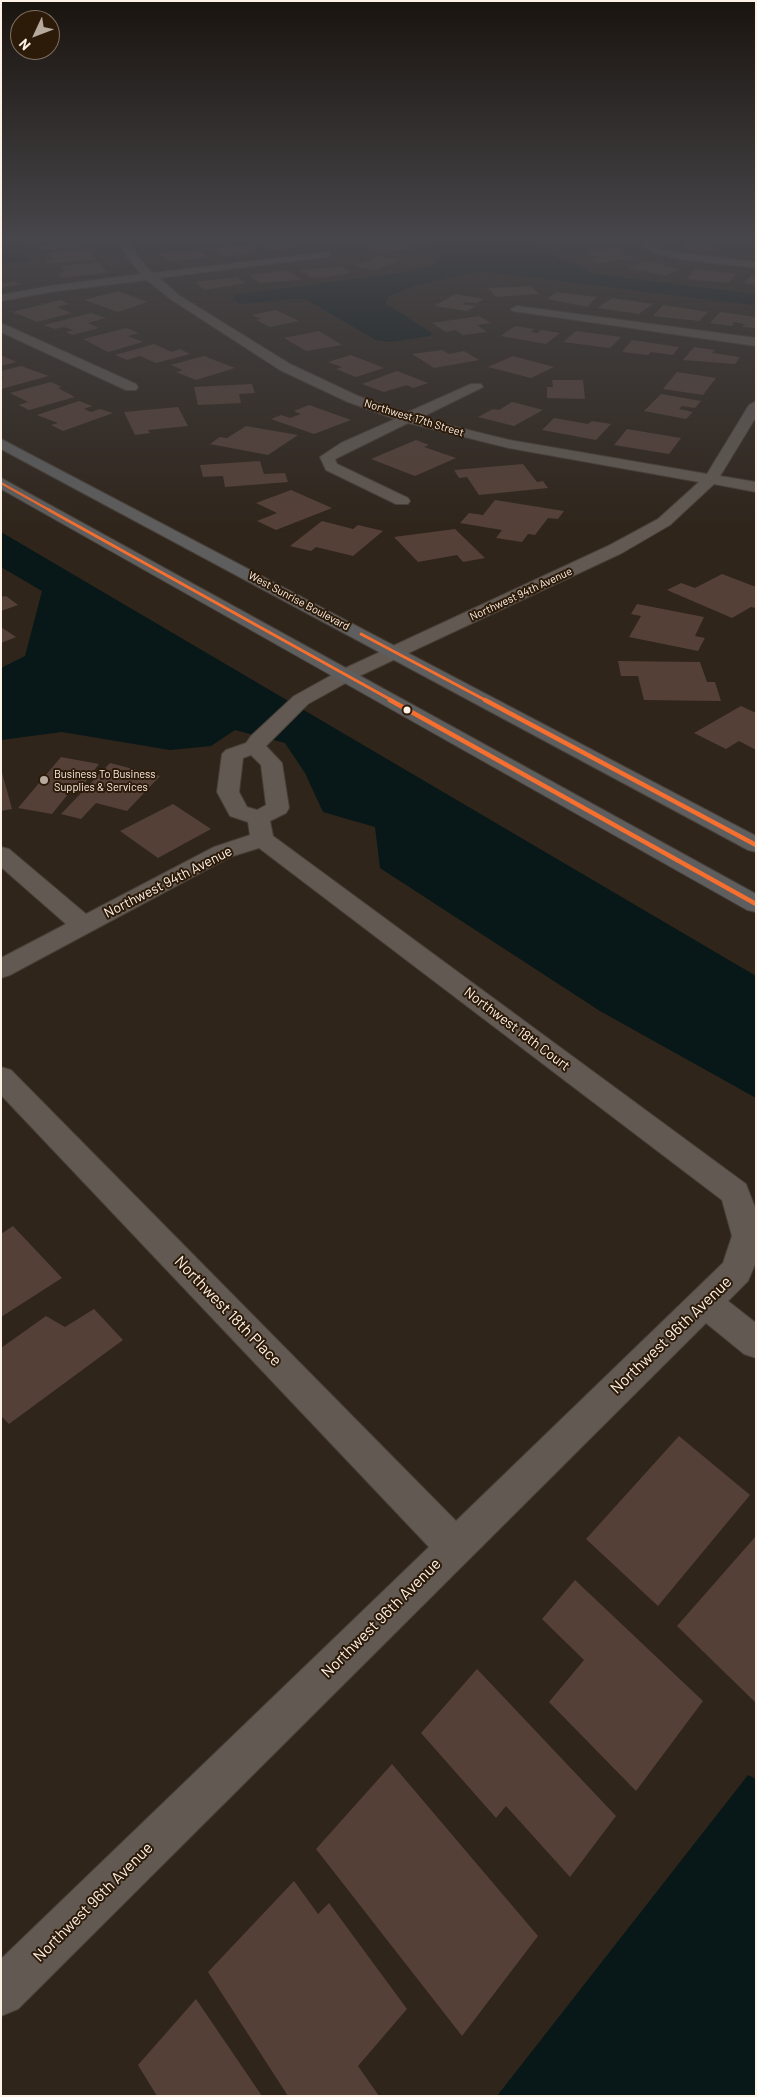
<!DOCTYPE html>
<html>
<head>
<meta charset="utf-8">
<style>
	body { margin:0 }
	#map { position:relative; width:757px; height:2097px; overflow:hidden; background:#2f251b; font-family:Barlow,sans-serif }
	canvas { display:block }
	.frame { position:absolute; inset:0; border:2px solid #fef1e6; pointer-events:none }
	.north { position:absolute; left:10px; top:10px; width:50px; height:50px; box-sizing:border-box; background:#2d1b0a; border:1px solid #817162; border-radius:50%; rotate:227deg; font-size:14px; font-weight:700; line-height:20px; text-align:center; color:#fef1e6 }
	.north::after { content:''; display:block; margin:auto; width:18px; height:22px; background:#b6aa9f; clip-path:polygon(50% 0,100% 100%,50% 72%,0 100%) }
</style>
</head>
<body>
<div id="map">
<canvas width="757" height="2097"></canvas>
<div class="frame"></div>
<div class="north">N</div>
</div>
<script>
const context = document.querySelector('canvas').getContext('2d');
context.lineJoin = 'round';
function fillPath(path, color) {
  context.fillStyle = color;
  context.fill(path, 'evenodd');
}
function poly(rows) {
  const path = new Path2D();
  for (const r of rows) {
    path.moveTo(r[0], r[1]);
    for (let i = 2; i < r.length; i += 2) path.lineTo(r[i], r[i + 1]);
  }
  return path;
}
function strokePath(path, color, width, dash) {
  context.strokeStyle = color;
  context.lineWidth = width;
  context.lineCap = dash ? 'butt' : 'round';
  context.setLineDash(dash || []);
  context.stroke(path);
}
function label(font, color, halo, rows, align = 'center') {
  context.font = font + ' Barlow,sans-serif';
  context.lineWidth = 4;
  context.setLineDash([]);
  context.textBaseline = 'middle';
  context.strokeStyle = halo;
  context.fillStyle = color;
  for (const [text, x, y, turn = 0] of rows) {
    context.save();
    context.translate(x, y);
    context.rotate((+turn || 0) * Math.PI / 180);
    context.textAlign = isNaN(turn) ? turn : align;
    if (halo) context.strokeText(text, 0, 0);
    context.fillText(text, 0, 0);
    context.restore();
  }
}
const water = poly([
	[1,239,13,239,28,261,1,264],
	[419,239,547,239,536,248,595,274,756,294,756,303,752,305,487,272,471,273,418,285,389,296,385,303,432,333,430,336,391,342,376,340,307,300,296,299,240,304,235,300,234,295,407,272,435,265,442,254],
	[1,532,756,976,756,1098,600,1011,380,868,375,827,323,812,305,773,285,743,235,730,211,746,170,750,62,732,1,740,1,668,25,656,42,591,1,567],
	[748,1775,756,1779,756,2096,497,2096]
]);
const building = poly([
	[45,239,87,239,89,241,85,241,89,246,43,250,41,247,50,246],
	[299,239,307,244,272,251,259,241],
	[341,239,360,239,349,244,336,241],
	[577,239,608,239,607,246,569,244,570,240],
	[690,239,699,239,719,241,712,248,717,249,714,252,679,248],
	[392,240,410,249,380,253,362,243],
	[248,245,260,252,222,257,211,249],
	[616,248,625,252,618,253,636,258,597,264,589,259,596,258,584,252],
	[88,249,96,260,47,264,45,260,52,259,48,253],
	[180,251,183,253,199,251,210,257,170,262,157,254],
	[380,256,401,260,376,270,354,266],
	[645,261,681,269,665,276,628,268],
	[100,262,107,273,61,278,58,273,65,273,60,266],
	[341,266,351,273,323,278,311,277,300,270],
	[696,269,736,274,729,283,686,279],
	[288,270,302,280,259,283,249,275],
	[751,275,756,276,756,285,744,283],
	[237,277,246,283,204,290,195,282],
	[1,281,5,283,14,281,21,284,1,288],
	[530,286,539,294,496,297,488,288],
	[118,291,148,302,118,312,84,300],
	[556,292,597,297,587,307,547,299],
	[455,294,484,299,477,303,466,302,462,304,476,306,467,311,434,306],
	[612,298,653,304,639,314,597,308],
	[60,300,69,304,57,307,72,313,37,322,13,312],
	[663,305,708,312,699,321,653,316],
	[276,310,299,321,270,327,256,320,261,319,252,315],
	[720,312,756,317,756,328,742,327,745,324,734,322,732,326,710,323],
	[91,313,106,318,88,323,99,328,72,335,66,332,73,330,64,327,55,329,44,325],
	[479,316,491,323,477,325,487,332,463,335,455,330,446,332,432,323],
	[515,326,534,329,531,332,537,333,542,330,560,333,546,344,501,336],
	[126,328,139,333,128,336,143,342,108,352,83,339],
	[319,331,342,345,306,351,284,338],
	[576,331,621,337,610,348,563,342],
	[632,340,679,347,673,355,651,352,648,355,622,352],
	[154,344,172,352,180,349,190,354,156,363,140,356,127,360,115,355],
	[694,347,715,350,712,353,740,357,735,364,683,360],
	[442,350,449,354,464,351,479,360,434,368,412,354],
	[1,355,16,362,1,366],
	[351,355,384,368,356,377,336,369,342,367,328,362],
	[204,356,235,368,196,380,176,372,183,370,171,365],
	[513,356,554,367,531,378,488,367],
	[21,366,49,376,1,389,1,379,3,379,1,371],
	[397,371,428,383,413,388,407,385,384,392,362,384],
	[677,372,716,378,703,395,663,389],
	[552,380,583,380,585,399,547,398,547,387,553,387],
	[51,382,62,387,58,388,75,397,29,410,19,405,28,402,10,393],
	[252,384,255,393,239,394,241,403,198,405,194,387],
	[661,394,701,401,695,408,682,406,679,409,693,412,686,419,644,411],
	[79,401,92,406,84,409,91,412,100,409,113,413,63,431,51,425,58,423,37,415],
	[512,402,543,410,514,426,478,417,493,409,499,410],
	[309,405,351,420,314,434,271,419,281,415,290,418,301,414,294,411],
	[178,407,188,426,148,430,150,433,135,435,124,412],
	[554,418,588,424,592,421,611,424,596,440,542,430],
	[246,426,298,435,268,455,210,444,220,437,227,438],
	[627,429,681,438,669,454,614,445],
	[416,440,429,445,424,447,456,458,415,476,371,459],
	[260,461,264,474,285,473,288,482,225,487,223,476,203,477,200,465],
	[523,464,537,482,543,481,548,488,479,495,467,477,459,478,454,470],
	[291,490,332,508,276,530,257,521,277,513,256,503],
	[495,500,564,511,558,519,548,518,535,535,528,534,522,542,496,538,502,530,460,523,469,513,483,515],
	[322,521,353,529,358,525,383,531,353,556,316,547,311,551,290,546],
	[455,529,485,558,463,562,457,555,418,562,394,537],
	[722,574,756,587,756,608,751,607,732,618,667,590,681,583,695,588],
	[6,596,18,605,1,611,1,597],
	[637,604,704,617,695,636,705,638,698,651,629,637,641,616,631,614],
	[1,627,16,637,1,643],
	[618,661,700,662,707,682,715,682,721,701,644,700,638,676,621,676],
	[741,706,756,713,756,750,739,741,726,749,694,733],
	[61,757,99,764,83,785,77,783,52,814,18,808],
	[110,763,160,776,127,811,96,803,81,819,61,814],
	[1,769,12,809,1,811],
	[173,804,211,829,158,858,120,831],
	[13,1226,62,1278,1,1317,1,1234],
	[94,1309,123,1340,9,1424,1,1416,1,1348,46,1316,65,1327],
	[679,1436,750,1495,658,1606,586,1539],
	[756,1536,756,1703,677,1626],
	[575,1580,703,1701,636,1791,549,1702,584,1660,542,1619],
	[477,1669,616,1816,570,1877,506,1806,496,1818,421,1733],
	[392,1764,538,1936,462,2036,316,1849],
	[294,1881,318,1914,329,1903,407,2009,358,2066,379,2096,288,2096,208,1972],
	[196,1999,262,2096,157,2096,138,2065]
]);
const street = poly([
	[118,239,128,239,138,257,152,273,329,252,329,256,325,257,159,278,180,296,290,364,358,396,406,413,471,384,481,384,483,387,420,418,509,440,707,474,749,405,756,401,756,417,720,476,756,482,756,492,714,484,670,525,622,553,353,679,308,704,266,746,282,763,289,808,286,813,270,821,273,836,746,1184,756,1210,756,1262,748,1281,728,1301,756,1323,756,1358,744,1354,706,1323,18,2009,1,2016,1,1959,429,1547,1,1095,1,1067,11,1070,456,1521,723,1263,732,1236,722,1200,259,848,230,857,10,975,1,978,1,958,66,924,1,867,1,847,9,849,86,914,214,847,250,835,248,822,230,816,217,792,222,754,226,750,246,743,251,736,294,696,339,671,610,545,658,519,699,482,509,448,408,423,335,459,337,464,408,498,410,501,408,504,396,504,326,470,320,457,341,443,395,419,348,402,280,370,172,300,147,280,50,292,1,301,1,295,50,286,141,274,128,258,118,239],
	[251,755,261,765,266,805,257,810,247,807,239,792,243,758,251,755],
	[654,239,651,242,657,248,680,253,756,262,756,268,680,259,653,253,640,242,643,239,654,239],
	[517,306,756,338,756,346,513,311,511,309,517,306],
	[1,323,136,384,138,387,136,390,126,390,1,332,1,323]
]);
const highway = poly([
	[1,439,756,836,756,852,748,850,1,449,1,439],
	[1,478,756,894,756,912,747,910,1,489,1,478]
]);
const bus1Far2 = poly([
	[1,483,51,511]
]);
const bus1Far1 = poly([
	[49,510,393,701],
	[361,634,487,701]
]);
const bus1 = poly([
	[390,700,756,904],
	[485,700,756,845]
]);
const markers = [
	[407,710,4.5,"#fef1e6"],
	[44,780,5,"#b6aa9f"]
];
const farStreetnames = [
	["Northwest 17th Street",414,418,17],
	["Northwest 94th Avenue",521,594,-25],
	["West Sunrise Boulevard",299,601,28]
];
const farPoinames = [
	["Business To Business",54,774],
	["Supplies & Services",54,787]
];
const streetNames = [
	["Northwest 94th Avenue",168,882,-27],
	["Northwest 18th Court",517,1029,37]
];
const nearStreetnames = [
	["Northwest 18th Place",228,1311,46],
	["Northwest 96th Avenue",671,1335,-44],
	["Northwest 96th Avenue",381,1618,-45],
	["Northwest 96th Avenue",93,1902,-45]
];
fillPath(water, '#081717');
fillPath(building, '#554037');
strokePath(street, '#483f38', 2);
strokePath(highway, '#483f38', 2);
fillPath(street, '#625a52');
fillPath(highway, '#5e5e5e');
strokePath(bus1Far2, '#f46f30', 2.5);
strokePath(bus1Far1, '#f46f30', 3);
strokePath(bus1, '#f46f30', 4.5);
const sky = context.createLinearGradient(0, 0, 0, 533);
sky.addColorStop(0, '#1a140f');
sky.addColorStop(0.45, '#47464a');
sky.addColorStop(1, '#47464a00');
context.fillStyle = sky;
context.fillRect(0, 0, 757, 533);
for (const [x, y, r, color] of markers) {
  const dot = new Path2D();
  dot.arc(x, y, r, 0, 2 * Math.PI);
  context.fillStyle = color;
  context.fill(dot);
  strokePath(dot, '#2d1b0a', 2);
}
label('11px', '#fef1e6', '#2d1b0a', farStreetnames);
label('11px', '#fef1e6', '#2d1b0a', farPoinames, 'left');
label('14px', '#fef1e6', '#2d1b0a', streetNames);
label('16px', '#fef1e6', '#2d1b0a', nearStreetnames);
</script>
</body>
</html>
